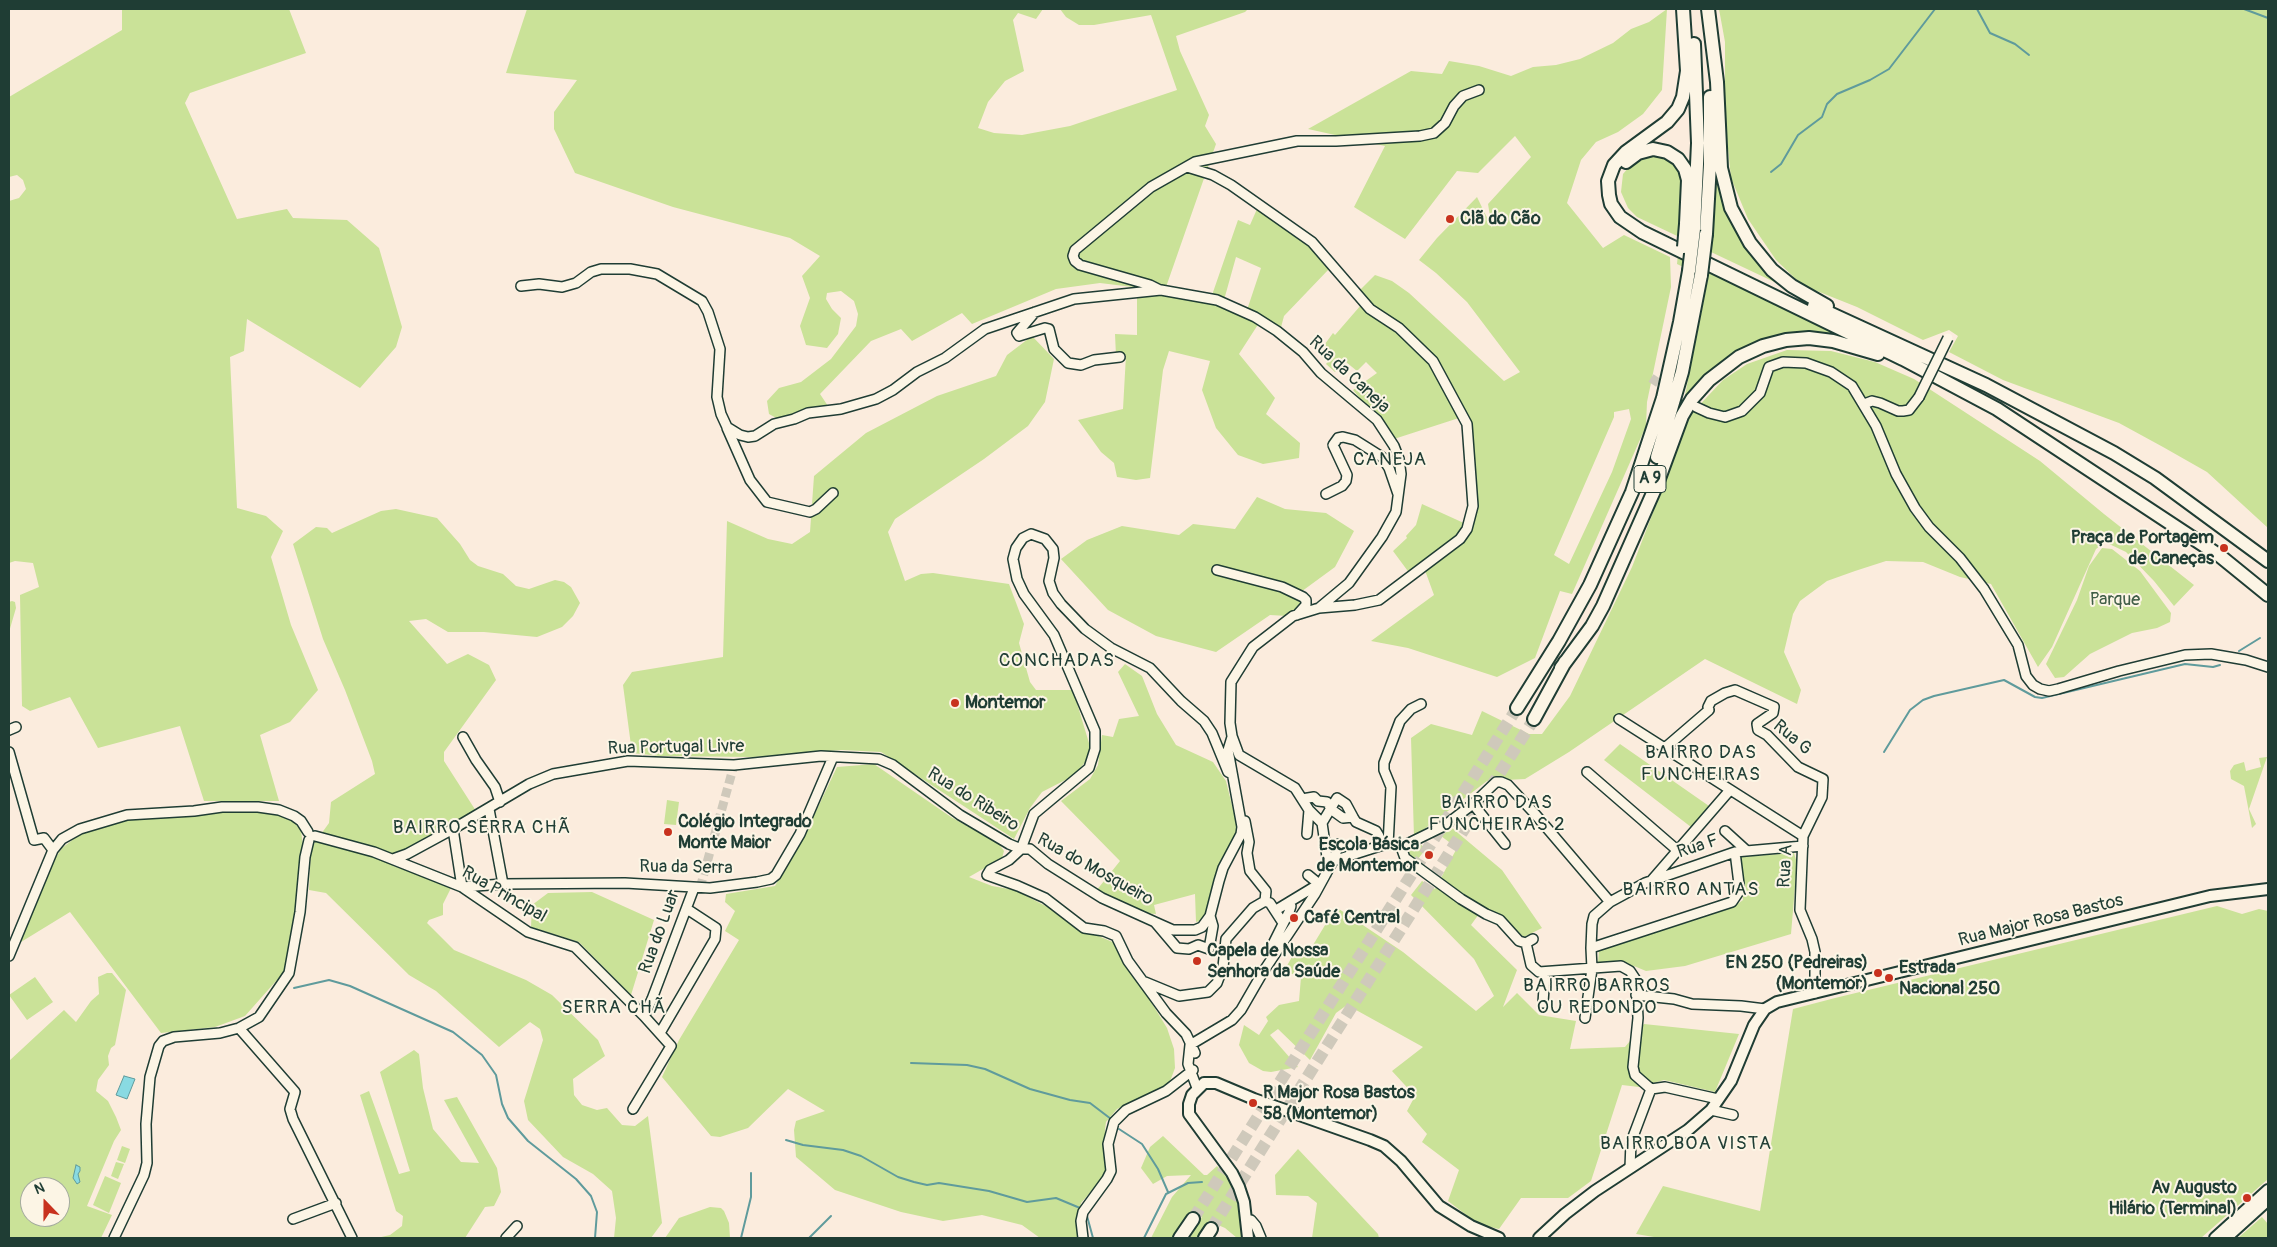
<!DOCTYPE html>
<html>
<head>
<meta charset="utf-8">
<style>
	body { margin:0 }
	#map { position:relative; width:2277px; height:1247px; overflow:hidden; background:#fbecdd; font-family:Pangolin,sans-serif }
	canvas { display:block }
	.frame { position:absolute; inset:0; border:10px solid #1f3d34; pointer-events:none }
	.north { position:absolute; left:20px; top:1177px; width:50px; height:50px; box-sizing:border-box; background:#fcf5e5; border:1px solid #a4ab9e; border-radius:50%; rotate:338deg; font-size:14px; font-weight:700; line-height:20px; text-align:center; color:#1f3d34 }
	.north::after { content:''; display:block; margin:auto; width:18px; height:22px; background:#c8321e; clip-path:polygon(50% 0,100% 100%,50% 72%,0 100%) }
</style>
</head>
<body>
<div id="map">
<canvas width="2277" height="1247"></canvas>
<div class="frame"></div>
<div class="north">N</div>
</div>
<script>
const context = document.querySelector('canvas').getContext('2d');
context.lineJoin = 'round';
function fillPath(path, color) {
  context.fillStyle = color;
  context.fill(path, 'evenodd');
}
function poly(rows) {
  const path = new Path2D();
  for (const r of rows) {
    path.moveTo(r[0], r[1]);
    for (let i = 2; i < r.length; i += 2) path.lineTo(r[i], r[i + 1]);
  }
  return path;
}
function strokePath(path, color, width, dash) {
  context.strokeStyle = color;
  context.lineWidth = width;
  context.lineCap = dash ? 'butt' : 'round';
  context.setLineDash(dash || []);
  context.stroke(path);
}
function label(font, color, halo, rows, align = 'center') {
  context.font = font + ' Pangolin,sans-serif';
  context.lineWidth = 4;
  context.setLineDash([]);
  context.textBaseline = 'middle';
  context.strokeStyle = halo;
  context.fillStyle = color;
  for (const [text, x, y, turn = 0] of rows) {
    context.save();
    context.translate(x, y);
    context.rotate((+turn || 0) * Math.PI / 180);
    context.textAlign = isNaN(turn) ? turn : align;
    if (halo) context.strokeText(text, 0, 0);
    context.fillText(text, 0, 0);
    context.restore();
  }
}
const green = poly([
	[122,9,289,9,306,53,190,93,185,103,237,219,287,209,293,218,347,220,379,248,402,327,396,347,360,388,247,319,244,351,230,357,237,508,266,516,283,531,271,557,291,625,318,690,290,722,260,735,279,801,204,801,180,726,98,748,70,697,30,711,22,706,20,595,39,587,33,563,15,561,9,563,9,201,19,198,26,189,23,180,17,175,9,177,9,97,122,30],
	[527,9,1043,9,1036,19,1018,13,1013,20,1024,71,1005,81,988,102,978,128,994,133,1022,135,1070,126,1177,90,1151,15,1094,25,1079,25,1066,17,1060,9,1248,9,1245,12,1176,36,1180,51,1209,115,1205,126,1216,144,1166,287,1141,288,1100,283,1056,289,972,324,962,313,912,341,901,329,871,341,820,394,828,406,778,419,769,414,767,401,779,388,801,382,831,359,856,326,858,314,854,301,841,291,827,293,826,299,832,309,841,318,838,334,827,348,806,345,800,326,810,298,802,276,820,256,790,238,673,207,575,173,554,129,554,112,577,80,506,73],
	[1667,9,1662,90,1643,114,1618,132,1596,142,1581,160,1567,203,1603,248,1624,235,1670,257,1671,287,1647,402,1646,426,1572,594,1560,591,1535,658,1497,677,1408,648,1371,641,1434,595,1423,565,1410,574,1393,551,1407,538,1406,536,1416,525,1422,504,1466,524,1471,502,1462,417,1394,439,1353,390,1377,373,1366,362,1357,371,1346,362,1335,372,1326,364,1330,359,1322,351,1320,352,1317,350,1323,343,1325,344,1333,333,1335,335,1361,305,1357,293,1375,275,1392,281,1409,293,1504,381,1520,372,1467,302,1436,273,1419,260,1437,238,1477,197,1492,228,1488,204,1531,157,1515,136,1478,173,1457,171,1405,239,1354,207,1385,146,1308,129,1411,71,1442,74,1449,61,1479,66,1511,76,1533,67,1556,65,1580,59,1613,43,1631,29,1649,22],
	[1629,409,1631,419,1612,472,1569,564,1554,555,1614,417,1614,412],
	[1719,9,2268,9,2268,528,2207,472,2163,447,2119,423,2003,380,1949,352,1958,336,1949,330,1923,340,1857,307,1802,285,1776,260,1748,219,1731,178,1725,119,1725,42],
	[1648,155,1664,157,1678,167,1684,184,1681,222,1713,237,1717,172,1721,190,1785,287,1637,217,1628,208,1621,192,1623,174,1634,161],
	[1257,209,1308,246,1325,262,1329,269,1284,316,1280,331,1247,310,1261,268,1236,257,1224,300,1211,298,1238,220,1250,225],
	[1678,254,1848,338,1772,339,1689,396,1685,395,1708,279,1677,264],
	[1164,295,1221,305,1259,323,1239,354,1275,398,1266,414,1300,443,1299,458,1263,464,1238,455,1216,428,1202,390,1210,361,1169,351,1163,370,1150,478,1136,480,1117,477,1114,463,1101,452,1078,420,1123,409,1126,355,1116,356,1115,334,1137,335,1137,296],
	[1032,336,1054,359,1045,402,1028,426,984,459,895,519,888,532,905,581,921,574,933,573,1009,584,1024,624,1019,643,1030,682,1036,690,1073,690,1092,753,1075,775,1042,792,1030,808,1014,839,881,752,842,750,753,757,660,756,632,753,623,685,632,672,723,657,727,521,768,539,792,544,810,532,814,476,866,433,937,396,996,376,1007,355],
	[1787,350,1831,351,1875,362,1914,379,2040,461,2104,514,2194,585,2174,606,2154,581,2126,552,2105,542,2096,549,2052,647,2038,667,1991,584,1960,577,1923,562,1886,561,1855,571,1827,581,1800,601,1793,614,1784,652,1801,690,1797,704,1705,659,1569,752,1525,779,1487,781,1414,837,1411,738,1431,724,1472,735,1482,711,1529,734,1542,734,1570,696,1632,567,1691,414,1723,380,1747,364],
	[1257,497,1285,509,1326,513,1354,531,1335,567,1294,597,1304,606,1287,616,1270,615,1216,652,1156,636,1108,610,1061,559,1087,540,1122,526,1179,535,1193,524,1235,529],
	[396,509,437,518,460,544,470,560,478,566,503,574,516,586,529,589,555,580,564,582,571,587,580,603,573,616,562,627,537,637,484,632,448,632,426,619,409,621,447,664,468,654,489,665,496,680,444,752,444,761,476,811,400,852,393,866,452,886,443,904,443,915,429,920,427,923,454,950,526,980,552,995,598,1040,605,1056,573,1079,574,1095,582,1105,597,1110,607,1108,622,1125,635,1126,648,1116,662,1223,651,1238,614,1238,616,1218,612,1191,593,1174,563,1157,528,1120,524,1101,543,1040,540,1029,530,1022,499,1047,436,991,409,975,326,893,309,890,311,848,329,823,331,802,375,774,372,761,345,690,323,639,293,544,316,527,327,528,332,533,381,511],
	[2102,548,2112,549,2140,571,2171,613,2170,622,2157,628,2132,633,2090,654,2064,677,2055,678,2046,664,2077,600,2089,566],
	[12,601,15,602,16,608,9,632,9,602],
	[1125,664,1142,676,1157,714,1176,745,1213,762,1226,781,1238,830,1220,865,1207,914,1204,920,1196,922,1195,894,1154,905,1156,914,1143,913,1096,891,1120,861,1061,801,1090,779,1098,765,1102,735,1113,737,1119,719,1139,716,1118,672],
	[1620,744,1709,806,1691,827,1604,760],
	[2267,757,2249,809,2256,824,2252,828,2244,786,2231,779,2230,771,2234,765,2244,762,2246,771,2261,767,2259,758],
	[874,764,951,817,999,844,1004,851,1002,858,969,877,992,886,1015,890,1055,911,1077,927,1115,943,1167,1028,1174,1049,1175,1068,1169,1084,1117,1109,1106,1122,1105,1130,1106,1174,1081,1203,1078,1238,1040,1238,1022,1225,982,1215,943,1221,901,1212,835,1190,796,1157,794,1130,796,1121,825,1111,788,1089,748,1128,720,1137,711,1136,662,1077,679,1040,739,940,725,931,735,911,725,902,726,894,775,886,810,824,837,767],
	[667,800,679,802,676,825,664,824],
	[262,810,282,814,295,823,301,831,303,845,296,911,284,972,245,1016,215,1027,161,1033,70,912,21,942,49,868,62,848,83,832,125,817],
	[1452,828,1502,870,1542,928,1524,937,1484,907,1471,925,1517,970,1503,1007,1517,993,1539,1015,1576,1021,1570,1049,1625,1047,1644,1024,1739,1034,1715,1092,1664,1080,1639,1087,1622,1085,1591,1181,1568,1198,1521,1198,1499,1229,1478,1224,1448,1201,1459,1170,1422,1142,1427,1134,1407,1111,1415,1096,1392,1071,1423,1047,1347,1005,1336,1013,1310,1060,1278,1029,1270,1035,1298,1067,1271,1072,1263,1071,1249,1063,1239,1045,1244,1025,1259,1035,1268,1021,1266,1017,1279,1005,1299,1001,1301,977,1284,971,1297,948,1310,950,1336,907,1403,952,1476,1011,1494,996,1474,959,1411,895,1422,881,1435,889,1457,848,1441,836],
	[1419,843,1426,849,1417,860,1410,855,1408,851,1412,846],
	[1794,853,1797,863,1791,934,1685,966,1646,971,1634,966,1598,962,1599,951,1736,905,1743,900,1741,857],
	[592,892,654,920,631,995,579,942,531,927,532,905,548,893],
	[2217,906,2242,914,2259,909,2268,911,2268,1179,2201,1238,1660,1238,1636,1234,1663,1186,1760,1211,1793,1009,1835,998],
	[107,973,112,973,126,990,115,1045,111,1048,108,1056,109,1065,98,1080,96,1091,108,1101,116,1117,121,1130,114,1141,87,1206,112,1215,101,1238,9,1238,9,1061,64,1010,76,1022,91,1001,99,994,98,977],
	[30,1187,60,1187,60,1217,30,1217],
	[35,977,53,1002,27,1020,9,995],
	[414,1050,419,1054,423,1088,433,1129,461,1162,479,1163,444,1100,457,1097,497,1168,501,1192,494,1206,485,1207,465,1238,377,1238,390,1235,402,1226,403,1216,396,1211,360,1095,369,1091,399,1174,410,1171,380,1072],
	[1163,1136,1204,1175,1207,1175,1217,1166,1231,1183,1240,1212,1244,1238,1237,1238,1225,1228,1211,1222,1200,1238,1190,1238,1202,1217,1193,1212,1176,1238,1151,1238,1172,1197,1191,1175,1167,1176,1153,1184,1141,1168,1150,1147],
	[122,1146,130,1149,125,1163,117,1160],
	[1298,1149,1378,1234,1379,1238,1312,1238,1317,1203,1308,1196,1276,1195,1275,1175],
	[116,1162,124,1164,118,1179,111,1176],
	[105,1176,121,1183,109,1213,93,1205],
	[710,1207,721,1208,724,1211,729,1223,730,1238,665,1238,679,1218],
	[2262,1217,2268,1224,2268,1238,2238,1238]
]);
const water = poly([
	[124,1076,135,1079,127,1099,116,1095,124,1076],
	[76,1165,80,1167,80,1171,78,1174,80,1182,77,1184,73,1178,76,1165]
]);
const stream = poly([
	[1977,9,1990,33,2015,44,2029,55],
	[2244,9,2268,18],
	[1771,172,1781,164,1798,135,1822,117,1827,104,1837,94,1870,80,1889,69,1935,9],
	[2239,651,2260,638],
	[1884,752,1910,710,1923,700,1934,696,2004,680,2035,697,2042,698,2185,664,2213,667,2220,665],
	[294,988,329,980,350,986,453,1032,482,1055,496,1075,502,1104,508,1118,528,1141,576,1179,591,1196,597,1212,595,1238],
	[911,1063,967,1065,985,1069,1030,1089,1070,1100,1090,1103,1111,1119],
	[1119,1129,1142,1144,1158,1169,1168,1192],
	[786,1140,803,1145,843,1150,861,1156,898,1177,914,1182,927,1185,939,1183,989,1191,1027,1202,1056,1198,1080,1208],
	[1087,1216,1093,1238],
	[741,1238,751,1197,751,1173],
	[809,1238,831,1216],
	[1144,1238,1166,1194,1188,1183,1202,1182]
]);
const minorTunnel = poly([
	[1651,378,1694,406],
	[700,888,734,765]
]);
const highwayTunnel = poly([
	[1193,1219,1517,708],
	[1211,1229,1534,719]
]);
const minor = poly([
	[1187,167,1213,175,1231,185,1312,242,1370,309,1399,328,1433,361,1467,424,1473,506,1467,529,1460,539,1379,600,1355,605,1319,608],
	[521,286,539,284,562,287,576,283,591,272,601,269,630,269,657,274,702,301,708,312,720,349,717,397,721,414,727,427,740,435,748,437,755,436,774,424,794,419,808,413,841,409,876,399,893,390,917,372,945,358,985,329,1074,299,1161,290,1217,300,1255,317,1277,331,1303,352,1321,373,1377,420,1394,446,1399,459,1401,474,1396,512,1382,537,1349,583,1319,608,1293,616,1253,647,1231,682,1230,723,1232,736,1239,755,1295,788,1309,810,1322,823,1327,857,1326,874],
	[1160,290,1150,285,1080,265,1075,261,1073,256,1075,250,1151,187,1195,162,1297,141,1336,141,1420,136,1434,133,1445,123,1454,106,1463,96,1479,90],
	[1035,312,1017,333,1019,336,1045,328,1049,329,1054,349,1068,363,1081,365,1094,360,1120,357],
	[1864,404,1872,401,1880,403,1898,411,1903,411,1909,410,1919,397],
	[1696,407,1709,413,1725,417,1742,411,1760,393,1769,367,1783,362,1806,363,1831,372,1852,386,1876,426,1896,474,1915,508,1929,527,1960,558,1984,589,2018,645,2026,676,2033,685,2040,689,2049,691,2058,689,2119,671,2185,655,2211,654,2246,660,2268,667],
	[727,428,750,480,767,502,810,512,816,509,833,493],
	[1326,494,1342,486,1346,481,1347,475,1333,445,1338,438,1343,437,1355,440,1382,457,1389,468,1398,494],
	[1217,570,1282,587,1303,597,1306,600,1306,605,1297,615],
	[1619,719,1803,836,1800,910,1812,939,1815,952,1815,993],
	[9,730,16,727],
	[463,737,476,760,495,787,500,802],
	[1666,747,1709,710,1708,707,1711,701,1725,693,1735,690,1774,707,1773,713,1757,724,1758,730,1767,735,1798,767,1823,779,1822,797,1803,836],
	[9,752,34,840,44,838,53,850],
	[1587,772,1677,850],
	[1302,799,1314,797,1318,801,1327,802,1332,810,1343,818,1353,817,1356,822,1376,831,1379,836,1380,846],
	[1473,804,1505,844],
	[489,809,503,884],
	[1245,821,1249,842,1247,853,1250,871,1266,891,1265,901],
	[1322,823,1337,798,1346,804,1353,817],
	[453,829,462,887,503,884,625,883,710,888,757,882,771,879,776,875,800,834,833,757],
	[1725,831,1747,851],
	[1307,834,1309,810],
	[315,836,374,852,462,887,528,932,575,947,644,1016,671,1046,633,1109],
	[1388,845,1391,787,1384,770,1384,763,1400,721,1411,709,1421,704],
	[1401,847,1444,826,1473,804,1496,782,1501,782,1508,785,1535,814,1610,902],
	[1401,847,1405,858,1461,899,1486,914,1500,920,1519,941,1526,943,1533,939],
	[1331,858,1333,861,1383,845],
	[393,859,407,854,453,829,529,784,553,774,628,761,734,765,821,756,879,759,893,765,960,815,1009,844,1021,849,1009,860,990,870,987,875,1018,886,1045,898,1084,928,1104,931,1116,936,1128,961,1166,1013,1186,1034,1195,1053],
	[1308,875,1319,884],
	[1652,880,1730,790],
	[1276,910,1319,884],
	[1210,916,1202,927,1195,930,1173,930,1155,922,1177,948,1189,949,1198,945,1209,949,1213,926,1210,916,1219,881,1223,868,1241,834,1242,827,1228,750,1232,737],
	[1155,922,1102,898,1048,864,1030,849,1021,849,1034,814,1089,768,1095,749,1095,731,1054,635,1024,594,1017,579,1013,559,1016,548,1023,538,1031,534,1045,539,1053,549,1054,558,1049,581,1053,593,1061,604,1085,629,1111,648,1150,668,1181,701,1204,721,1212,733,1228,772,1232,774],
	[1526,943,1531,965,1539,972,1621,966,1630,971,1636,980,1638,1018,1633,1067,1635,1075,1651,1089,1631,1142,1630,1168],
	[1591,948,1592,924,1594,916,1610,902,1645,883,1735,852,1803,846],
	[1277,951,1272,946,1289,912,1291,906,1289,903],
	[9,956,53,850,62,839,80,829,127,815,194,811,222,807,258,807,279,810,294,816,301,821,308,832],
	[1145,982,1179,996,1208,992,1217,983,1223,967,1226,939,1253,908,1265,901,1270,903,1283,923],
	[1636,995,1674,999,1692,1004,1741,1006,1765,1009],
	[1543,1003,1545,973],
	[644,1016,652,999,694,888],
	[1585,1018,1592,969,1591,948,1732,902,1738,893,1739,884,1735,852],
	[239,1028,295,1092,290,1109,293,1119,352,1238],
	[660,1033,715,939,716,928,687,909],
	[1197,1088,1188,1064,1190,1045,1232,1020,1241,1010,1263,972,1315,894,1333,861,1339,844],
	[1651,1089,1665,1087,1718,1099],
	[1711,1110,1733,1115],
	[293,1219,336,1203],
	[1247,1220,1251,1220,1256,1226,1261,1238],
	[114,1238,144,1175,147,1163,146,1124,150,1077,159,1046,163,1041,174,1037,220,1033,239,1028,259,1017,289,973,300,912,305,857,309,840],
	[506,1238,517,1226],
	[1083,1238,1081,1221,1083,1212,1107,1179,1111,1171,1108,1144,1114,1122,1126,1110,1166,1091,1193,1070]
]);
const major = poly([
	[1248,1238,1244,1202,1239,1187,1232,1173,1189,1114,1189,1104,1192,1095,1204,1083,1216,1083,1254,1099,1370,1140,1384,1146,1401,1161,1439,1206,1471,1226,1499,1238],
	[1539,1238,1565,1214,1595,1191,1688,1130,1711,1110,1731,1081,1754,1025,1765,1009,1777,1002,2210,896,2268,889],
	[2215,1238,2268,1190],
	[2226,1238,2268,1200]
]);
const highway = poly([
	[1683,9,1687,71,1683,97,1678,109,1667,122,1626,152,1614,165,1608,181,1609,195,1611,204,1620,217,1642,232,1903,359,1997,409,2220,556,2268,595],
	[1708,9,1717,82,1721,168,1731,208,1750,243,1772,270,1792,286,1827,306],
	[1694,44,1698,143,1694,229],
	[1626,162,1638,153,1653,149,1667,152,1678,159,1685,169,1688,180,1686,224],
	[1706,234,1710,164,1710,97],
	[1814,306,1986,385,2114,453,2155,478,2268,561],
	[1657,457,1682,372,1701,275],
	[1561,668,1592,626,1603,606,1657,484,1682,416,1692,399,1709,380,1739,357,1763,346,1786,340,1809,338,1833,341,1878,354],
	[1517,708,1559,641,1590,585,1632,492,1663,398,1680,322,1689,271],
	[1534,719,1565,662],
	[1180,1238,1193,1219],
	[1205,1238,1211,1229]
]);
const minorBridge = poly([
	[1919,397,1948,338]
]);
const highwayBridge = poly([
	[1684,247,1686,224],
	[1689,271,1694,229],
	[1701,275,1706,234]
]);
const markers = [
	[1450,219,5,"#c8321e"],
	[2224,548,5,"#c8321e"],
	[955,703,5,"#c8321e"],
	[668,832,5,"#c8321e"],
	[1429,855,5,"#c8321e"],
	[1294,918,5,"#c8321e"],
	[1197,961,5,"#c8321e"],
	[1878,973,5,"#c8321e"],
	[1889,978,5,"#c8321e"],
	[1253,1103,5,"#c8321e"],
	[2247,1198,5,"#c8321e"]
];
const shields = [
	[1650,479,32]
];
const shieldNames = [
	["A 9",1650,479]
];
const poiNames = [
	["Clã do Cão",1460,219],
	["Praça de Portagem",2214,538,"right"],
	["de Caneças",2214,559,"right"],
	["Montemor",965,703],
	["Colégio Integrado",678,822],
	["Monte Maior",678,843],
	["Escola Básica",1419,845,"right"],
	["de Montemor",1419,866,"right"],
	["Café Central",1304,918],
	["Capela de Nossa",1207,951],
	["Senhora da Saúde",1207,972],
	["EN 250 (Pedreiras)",1868,963,"right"],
	["(Montemor)",1868,984,"right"],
	["Estrada",1899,968],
	["Nacional 250",1899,989],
	["R Major Rosa Bastos",1263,1093],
	["58 (Montemor)",1263,1114],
	["Av Augusto",2237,1188,"right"],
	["Hilário (Terminal)",2237,1209,"right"]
];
const streetNames = [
	["Rua da Caneja",1349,375,43],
	["Rua G",1792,738,40],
	["Rua Portugal Livre",676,748,-1],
	["Rua do Ribeiro",973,800,32],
	["Rua F",1698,847,-18],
	["Rua A",1786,866,-87],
	["Rua da Serra",686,868,1],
	["Rua do Mosqueiro",1095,870,29],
	["Rua Principal",504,895,30],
	["Rua Major Rosa Bastos",2041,921,-14],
	["Rua do Luar",660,932,-70]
];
const parkNames = [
	["Parque",2115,600]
];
const neighbourhoodNames = [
	["CANEJA",1390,460],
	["CONCHADAS",1057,661],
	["BAIRRO DAS",1701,753],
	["FUNCHEIRAS",1701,775],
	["BAIRRO DAS",1497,803],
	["FUNCHEIRAS 2",1497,825],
	["BAIRRO SERRA CHÃ",482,828],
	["BAIRRO ANTAS",1691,890],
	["BAIRRO BARROS",1597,986],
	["OU REDONDO",1597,1008],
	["SERRA CHÃ",614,1008],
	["BAIRRO BOA VISTA",1686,1144]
];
fillPath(green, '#cae298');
fillPath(water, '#89dae2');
strokePath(water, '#5f9b9c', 1);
strokePath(stream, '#5f9b9c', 2);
strokePath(minorTunnel, '#cfc9bb', 9, [9, 4.5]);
strokePath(highwayTunnel, '#cfc9bb', 12, [12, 6]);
strokePath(minor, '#1f3d34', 12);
strokePath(major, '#1f3d34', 14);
strokePath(highway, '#1f3d34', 16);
strokePath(minor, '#fcf5e5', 9);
strokePath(major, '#fcf5e5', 10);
strokePath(highway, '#fcf5e5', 12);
strokePath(minorBridge, '#1f3d34', 12, []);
strokePath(highwayBridge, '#1f3d34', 16, []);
strokePath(minorBridge, '#fcf5e5', 9);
strokePath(highwayBridge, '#fcf5e5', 12);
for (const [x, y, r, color] of markers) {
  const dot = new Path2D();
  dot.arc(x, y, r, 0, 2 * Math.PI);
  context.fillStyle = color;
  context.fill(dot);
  strokePath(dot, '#fcf5e5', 2);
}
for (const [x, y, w] of shields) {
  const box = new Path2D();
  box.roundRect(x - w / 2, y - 13.5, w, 27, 4);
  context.fillStyle = '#fcf5e5';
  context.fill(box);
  strokePath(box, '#1f3d34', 1);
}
label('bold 16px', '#1f3d34', null, shieldNames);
label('bold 18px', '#1f3d34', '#fcf5e5', poiNames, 'left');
label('18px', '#1f3d34', '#fcf5e5', streetNames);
label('18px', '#415e48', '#fcf5e5', parkNames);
context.letterSpacing = '1px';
label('19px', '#1f3d34', '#fcf5e5', neighbourhoodNames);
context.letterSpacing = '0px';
</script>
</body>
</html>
